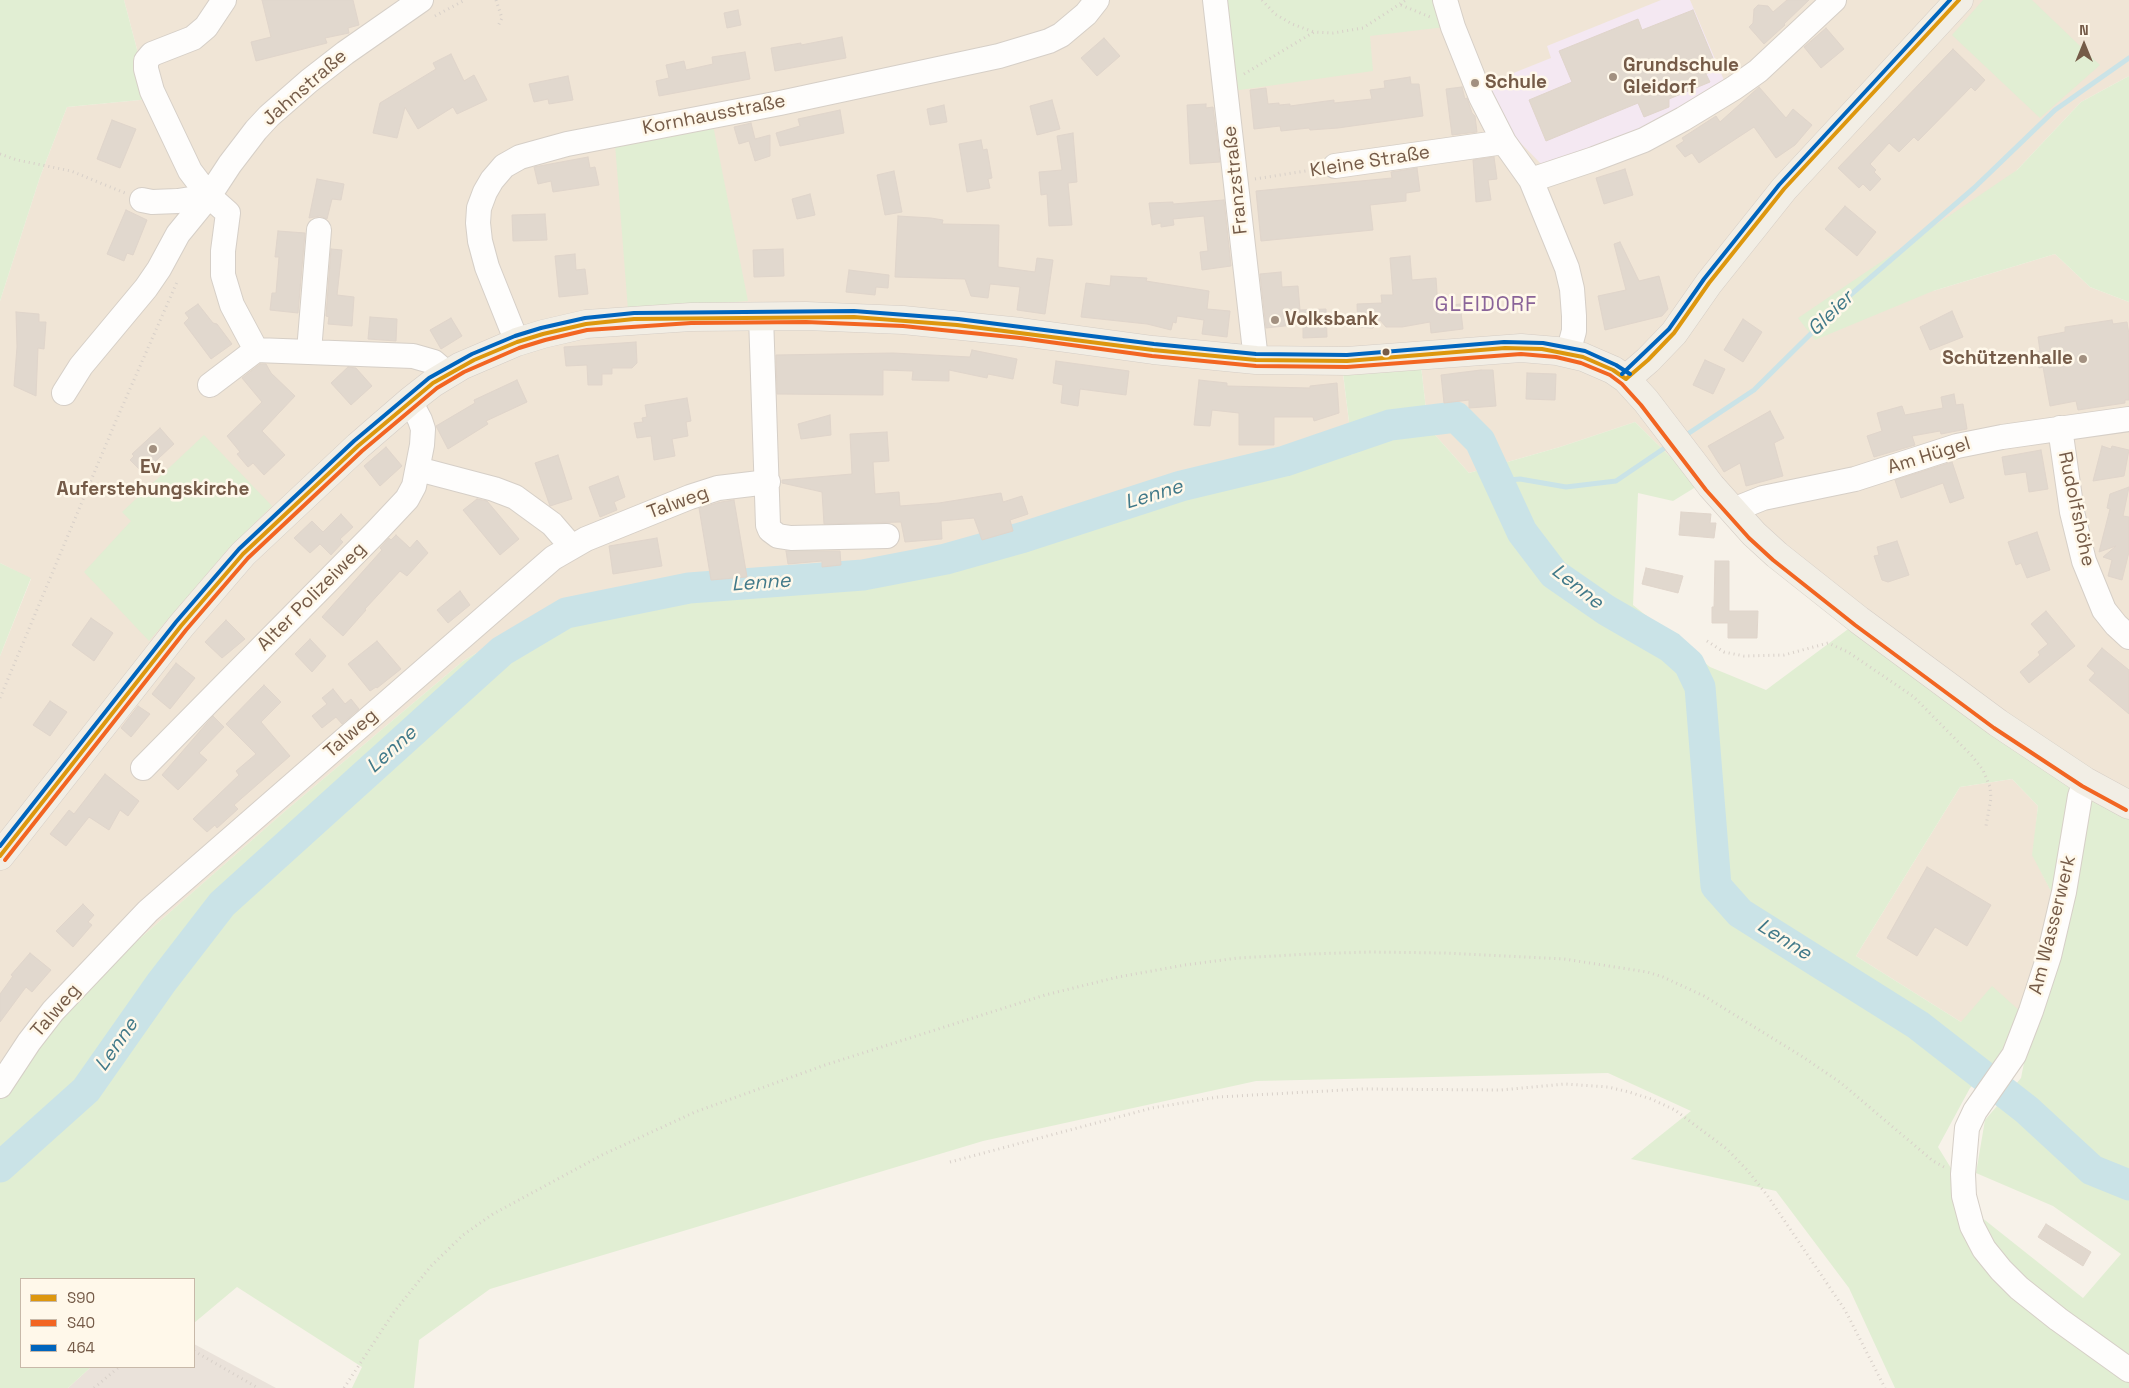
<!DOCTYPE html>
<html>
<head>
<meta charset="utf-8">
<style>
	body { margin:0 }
	#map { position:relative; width:2129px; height:1388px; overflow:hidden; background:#f7f2e9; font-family:"Space Grotesk",sans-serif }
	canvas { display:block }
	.legend { position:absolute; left:20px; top:1278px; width:175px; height:90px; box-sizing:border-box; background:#fff8ea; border:1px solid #c8b9a9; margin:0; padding:6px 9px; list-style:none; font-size:15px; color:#755b48 }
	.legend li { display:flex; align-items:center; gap:10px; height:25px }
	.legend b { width:25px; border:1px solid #c8b9a9 }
	.north { position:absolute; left:2059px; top:20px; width:50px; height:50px; -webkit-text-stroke:4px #fff8ea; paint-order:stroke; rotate:0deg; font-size:14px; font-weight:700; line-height:20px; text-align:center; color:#755b48 }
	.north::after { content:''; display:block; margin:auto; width:18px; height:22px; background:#755b48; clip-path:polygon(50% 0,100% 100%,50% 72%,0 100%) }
</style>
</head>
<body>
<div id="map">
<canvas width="2129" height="1388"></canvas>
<ul class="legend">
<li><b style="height:6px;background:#dd970e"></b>S90</li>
<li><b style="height:6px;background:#f26522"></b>S40</li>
<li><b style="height:6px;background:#0065bd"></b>464</li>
</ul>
<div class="north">N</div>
</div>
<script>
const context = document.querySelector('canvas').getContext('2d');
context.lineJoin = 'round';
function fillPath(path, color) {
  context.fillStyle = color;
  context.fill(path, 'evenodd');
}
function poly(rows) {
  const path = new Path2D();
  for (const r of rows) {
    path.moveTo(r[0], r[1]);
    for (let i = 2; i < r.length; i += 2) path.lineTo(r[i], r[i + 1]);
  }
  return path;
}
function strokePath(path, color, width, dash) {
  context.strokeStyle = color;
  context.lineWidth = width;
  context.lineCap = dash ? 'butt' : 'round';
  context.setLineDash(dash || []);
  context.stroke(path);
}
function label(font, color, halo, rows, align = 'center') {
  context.font = font + ' "Space Grotesk",sans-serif';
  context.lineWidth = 5;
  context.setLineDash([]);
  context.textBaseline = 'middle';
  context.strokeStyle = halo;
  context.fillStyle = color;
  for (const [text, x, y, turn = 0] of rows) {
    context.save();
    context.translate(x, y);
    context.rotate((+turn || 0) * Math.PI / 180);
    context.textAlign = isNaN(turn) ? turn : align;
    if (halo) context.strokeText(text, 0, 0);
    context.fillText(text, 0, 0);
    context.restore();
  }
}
const residential = poly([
	[124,0,2129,0,2129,76,2081,102,2017,170,1933,291,2055,254,2090,287,2129,302,2129,818,1699,485,1635,422,1560,447,1469,473,1428,427,1421,366,1343,374,1353,454,1164,494,1053,538,882,585,641,592,563,603,463,661,284,812,71,999,0,1072,0,656,31,579,0,563,0,301,40,177,67,107,150,99],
	[2012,779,2038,806,2033,855,2056,901,2021,1012,1961,1022,1856,956,1960,787]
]);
const industrial = poly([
	[194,1344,276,1388,68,1388,91,1367,194,1367]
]);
const education = poly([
	[1661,0,1690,0,1726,85,1610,145,1542,165,1507,129,1486,84,1551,58,1547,46]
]);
const green = poly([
	[0,0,124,0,150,99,67,107,40,177,0,301],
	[1223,0,1438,0,1445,27,1370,36,1373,71,1233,91],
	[1983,0,2032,0,2100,65,2040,118,1952,35],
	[2129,76,2129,302,2090,287,2055,254,1933,291,1815,340,1798,318,2017,170,2081,102],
	[713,125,748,301,628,310,615,144],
	[1421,366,1428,427,1469,473,1560,447,1635,422,1699,485,1673,501,1638,493,1633,605,1710,667,1766,690,1859,621,2129,818,2129,1388,1895,1388,1849,1288,1776,1191,1631,1159,1691,1111,1608,1073,1256,1081,983,1141,490,1289,419,1340,414,1388,352,1388,362,1367,237,1287,194,1323,194,1279,21,1279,21,1367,91,1367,68,1388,0,1388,0,1072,71,999,284,812,463,661,563,603,641,592,882,585,1053,538,1164,494,1353,454,1343,373],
	[2012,779,2038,806,2032,855,2056,901,2021,1078,1985,1120,1976,1173,2053,1206,2121,1254,2083,1298,1981,1217,1938,1147,1970,1088,2000,1059,2021,1012,1992,986,1961,1022,1856,956,1960,787],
	[204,435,272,506,228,549,149,641,84,572,131,521,122,512],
	[0,563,31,578,0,656]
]);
const stream = poly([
	[1683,437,1754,390,1848,297,1974,188,2055,110,2129,58],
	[1497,481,1520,479,1566,487,1616,481,1669,445]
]);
const river = poly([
	[0,1167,86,1090,161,983,222,904,502,651,566,613,689,588,863,575,946,559,1024,537,1181,486,1285,461,1390,425,1456,417,1480,441,1522,532,1554,574,1606,610,1670,647,1689,664,1700,687,1716,886,1740,913,1918,1025,2027,1110,2092,1170,2129,1185]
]);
const building = poly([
	[262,0,353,0,359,25,348,28,349,33,325,38,327,43,256,61,251,42,271,37,262,0],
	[1787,0,1809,0,1784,24,1785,25,1764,44,1749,27,1753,23,1754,9,1758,5,1768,6,1773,12,1787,0],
	[738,10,741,25,727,28,724,13,738,10],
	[1693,10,1717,68,1706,74,1710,82,1669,99,1669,107,1644,117,1638,103,1546,141,1529,100,1572,82,1559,51,1638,19,1642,30,1693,10],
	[1826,28,1844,49,1821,68,1804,47,1826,28],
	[842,37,846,58,775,71,771,48,801,43,801,45,842,37],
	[1104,38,1120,56,1097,76,1081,58,1104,38],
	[1953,49,1985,80,1975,91,1971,87,1918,141,1914,137,1899,152,1889,143,1870,164,1876,170,1874,172,1881,179,1870,191,1863,184,1859,188,1838,168,1953,49],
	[745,52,750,79,659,96,656,81,669,78,666,65,684,61,686,70,713,64,712,57,745,52],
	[451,54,464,81,474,75,487,100,457,114,453,107,418,129,405,107,397,138,373,133,380,103,436,69,433,63,451,54],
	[568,76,573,100,549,104,548,99,534,102,529,84,568,76],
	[1410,77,1411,84,1419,84,1423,116,1338,128,1310,130,1309,128,1281,131,1280,126,1254,129,1250,90,1266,88,1268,104,1279,103,1279,105,1290,104,1290,106,1334,100,1334,103,1372,99,1370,90,1385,88,1384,81,1410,77],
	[1462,87,1465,99,1467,98,1472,113,1475,116,1477,132,1452,135,1446,89,1462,87],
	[1759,87,1786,118,1793,109,1812,125,1795,145,1776,158,1754,127,1699,163,1692,153,1685,157,1676,146,1684,141,1682,138,1716,116,1720,122,1759,87],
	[1052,100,1060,129,1037,135,1030,106,1052,100],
	[1206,104,1206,108,1213,107,1220,162,1190,164,1187,105,1206,104],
	[944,105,947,122,930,125,927,109,944,105],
	[840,110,844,133,780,146,776,133,800,126,798,119,840,110],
	[112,120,136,129,120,168,97,159,112,120],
	[751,123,755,139,770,135,770,156,755,161,749,141,739,144,734,127,751,123],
	[1073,133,1077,182,1068,183,1072,225,1049,226,1047,194,1041,195,1039,172,1062,170,1057,136,1073,133],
	[981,140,983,150,987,149,992,178,988,179,990,188,967,192,959,144,981,140],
	[588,157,590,168,595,167,599,185,553,192,551,181,538,184,534,167,588,157],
	[1494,157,1497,179,1488,180,1491,200,1476,202,1473,160,1494,157],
	[1417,168,1420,191,1406,193,1406,201,1370,205,1373,230,1261,241,1256,191,1392,178,1391,172,1417,168],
	[1625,169,1633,195,1604,204,1596,178,1625,169],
	[894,171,902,212,885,215,877,175,894,171],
	[317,179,344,184,341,200,332,199,327,219,320,216,309,218,317,179],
	[810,194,815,215,797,219,792,199,810,194],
	[1224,200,1231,266,1202,270,1200,252,1208,251,1204,216,1173,219,1174,225,1161,227,1161,223,1152,225,1149,203,1173,202,1173,204,1224,200],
	[1845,206,1876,232,1857,256,1825,229,1845,206],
	[126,210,147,220,133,255,127,253,124,261,107,254,126,210],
	[545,214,547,240,513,241,512,215,545,214],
	[898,216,931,218,943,220,942,224,999,225,998,267,1035,272,1037,258,1053,260,1045,314,1017,310,1020,287,990,284,988,298,971,296,965,279,895,277,898,216],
	[278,231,305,233,298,313,270,310,272,293,276,293,279,257,275,257,278,231],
	[1620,242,1639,281,1659,276,1668,309,1662,316,1605,330,1598,296,1626,290,1614,244,1620,242],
	[331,249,342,250,337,295,354,297,352,326,328,324,329,317,326,316,331,249],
	[783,249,784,276,754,277,753,250,783,249],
	[575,254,576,270,585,269,588,294,559,297,555,256,575,254],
	[1410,256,1412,280,1436,278,1438,307,1460,304,1463,329,1431,333,1430,322,1402,327,1386,327,1380,320,1373,328,1358,327,1357,304,1382,303,1381,295,1393,295,1390,258,1410,256],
	[849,270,889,275,888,288,876,287,875,295,846,292,849,270],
	[1281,272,1282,287,1298,286,1300,310,1326,309,1327,337,1303,338,1303,324,1266,328,1260,274,1281,272],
	[1111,276,1147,278,1146,281,1209,291,1207,309,1230,311,1227,337,1202,334,1204,320,1177,316,1176,323,1173,322,1171,330,1147,324,1081,317,1086,283,1110,286,1111,276],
	[198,304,213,323,217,324,232,344,211,359,184,323,189,318,185,313,198,304],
	[1952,311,1963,337,1930,350,1920,327,1952,311],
	[16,312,39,314,39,322,46,322,44,349,38,348,36,396,14,386,17,347,16,312],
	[370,317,397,319,396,341,368,339,370,317],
	[451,318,462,336,441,349,430,330,451,318],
	[1743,319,1762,332,1743,362,1724,350,1743,319],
	[2112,320,2113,324,2127,322,2129,334,2129,400,2125,400,2125,403,2078,410,2076,401,2050,406,2043,367,2039,368,2036,352,2040,351,2038,337,2065,332,2065,327,2112,320],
	[636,342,637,363,632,368,612,368,612,374,602,374,602,385,588,385,587,365,566,366,564,347,636,342],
	[972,350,1017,359,1013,379,988,374,987,378,949,370,949,381,912,380,913,371,883,370,883,395,777,394,776,355,893,353,970,357,972,350],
	[1705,360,1725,369,1713,394,1693,385,1705,360],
	[1056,361,1129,371,1126,395,1080,389,1078,406,1061,403,1063,385,1053,383,1056,361],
	[260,364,266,364,271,373,295,396,262,431,285,455,264,475,253,463,248,467,237,454,240,452,227,436,262,402,242,378,260,364],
	[348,367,356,368,372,386,351,405,331,383,348,367],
	[1481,370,1493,370,1496,406,1469,408,1469,400,1444,403,1441,375,1481,370],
	[1527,373,1556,374,1555,400,1526,399,1527,373],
	[517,380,527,402,486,421,488,424,448,449,436,426,475,403,474,400,517,380],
	[1199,380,1227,383,1227,386,1310,388,1310,386,1337,383,1339,413,1314,421,1313,417,1274,417,1274,445,1239,445,1239,413,1212,410,1210,426,1194,425,1199,380],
	[1954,394,1956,405,1963,404,1967,429,1941,434,1940,431,1912,436,1915,445,1874,457,1867,436,1882,431,1877,413,1902,406,1905,415,1943,408,1941,397,1954,394],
	[687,398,691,421,686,422,688,436,672,439,675,456,654,460,651,436,637,438,634,423,643,422,642,418,647,417,645,405,687,398],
	[1770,411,1784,438,1774,443,1783,476,1746,486,1740,463,1724,472,1708,446,1770,411],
	[830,415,831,435,801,439,798,424,830,415],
	[160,428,174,444,147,469,145,467,141,471,130,460,134,456,132,454,160,428],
	[887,432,889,461,873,462,875,494,899,492,900,506,939,503,1001,493,1003,502,1022,496,1028,514,1010,520,1013,531,982,540,974,518,941,521,942,539,905,542,901,522,824,524,822,492,782,483,782,480,852,474,850,434,887,432],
	[2102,446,2111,449,2112,446,2129,450,2124,476,2093,481,2102,446],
	[386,447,402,466,380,486,364,466,386,447],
	[2041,450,2048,489,2029,492,2026,472,2005,475,2002,457,2041,450],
	[558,455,572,499,550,506,535,463,558,455],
	[1952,462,1964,498,1950,503,1943,483,1901,498,1895,480,1952,462],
	[618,476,625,497,614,502,617,510,600,517,589,487,618,476],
	[2129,487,2123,516,2129,517,2129,552,2122,580,2108,576,2112,560,2103,557,2116,546,2099,552,2110,509,2107,508,2110,494,2129,487],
	[477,499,487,501,519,539,500,555,463,510,477,499],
	[734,500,747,577,711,580,699,508,721,502,734,500],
	[1681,512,1711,514,1710,523,1716,523,1714,538,1679,535,1681,512],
	[341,514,353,527,340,539,343,542,331,555,320,544,310,553,294,538,312,521,323,532,341,514],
	[2037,532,2050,570,2027,578,2021,563,2016,565,2008,542,2037,532],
	[396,535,410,548,417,540,428,553,407,576,400,571,365,609,366,610,343,636,322,617,382,550,380,548,389,538,391,540,396,535],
	[657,538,662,566,613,574,609,546,657,538],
	[1897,541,1909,575,1888,582,1882,580,1874,556,1879,555,1877,547,1897,541],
	[786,551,840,551,841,565,822,567,822,561,788,564,786,551],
	[1715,561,1729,561,1729,611,1758,611,1757,638,1728,638,1728,623,1712,623,1712,607,1714,607,1715,561],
	[1646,568,1683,576,1678,593,1642,584,1646,568],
	[460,591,470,605,448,623,437,610,460,591],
	[2046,611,2075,646,2029,683,2020,672,2040,655,2038,652,2048,644,2031,624,2046,611],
	[91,618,113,633,94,661,72,645,91,618],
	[226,620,245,639,222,658,205,642,226,620],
	[310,639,326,656,312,672,295,654,310,639],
	[377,641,401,669,377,688,376,687,370,691,348,664,377,641],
	[2102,648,2129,670,2129,714,2089,680,2095,673,2087,666,2102,648],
	[176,663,195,678,170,709,152,694,176,663],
	[264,685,281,702,261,722,290,756,234,805,238,809,217,828,215,825,207,832,193,819,239,775,236,771,256,754,226,724,264,685],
	[333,689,345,704,351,699,359,709,342,724,336,717,322,728,312,716,327,704,322,698,333,689],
	[50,701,67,712,50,736,33,725,50,701],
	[138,706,150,714,131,737,121,728,138,706],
	[213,716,224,727,199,753,207,760,178,790,162,775,213,716],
	[105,774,139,801,128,816,120,810,109,830,89,817,66,846,50,834,69,810,74,814,105,774],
	[1927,867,1991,905,1967,946,1935,927,1917,956,1887,938,1927,867],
	[83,904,94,915,88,922,92,925,73,947,56,931,83,904],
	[30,953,51,970,32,992,26,987,0,1022,0,994,13,976,11,975,30,953],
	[2046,1224,2091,1252,2083,1266,2038,1237,2046,1224]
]);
const path = poly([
	[496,0,502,18,498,26],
	[1262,0,1275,14,1292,24,1314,32],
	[1401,5,1430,17],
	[435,16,465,0],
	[1244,74,1314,32,1333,33,1363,28,1406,0],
	[0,154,17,160,71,171,125,193],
	[1255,179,1318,169],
	[1707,641,1724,652,1744,656,1784,655,1828,643,1848,652,1914,697,1972,756,1983,770,1990,787,1991,798,1986,826],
	[0,698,115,423,177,282],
	[950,1162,1152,1108,1218,1097,1362,1089,1501,1090,1565,1084,1608,1087,1629,1092,1651,1099,1675,1110,1727,1149,1748,1171,1767,1195,1845,1310,1885,1388],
	[194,1351,258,1388],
	[94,1388,119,1367],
	[344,1388,394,1312,431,1266,463,1235,493,1214,602,1155,695,1112,825,1065,1045,995,1118,977,1185,965,1238,958,1310,954,1370,952,1443,953,1564,959,1647,972,1663,977,1704,996,1803,1057,1841,1083,1933,1161,1944,1167]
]);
const minor = poly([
	[224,0,206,27,193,38,152,54,146,61,146,69,152,91,190,171,209,196,228,213,223,251,223,275,232,305,256,350],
	[1215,0,1256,360],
	[1445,0,1453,27,1481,97,1504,142,1531,180,1567,268,1572,289,1574,316,1574,331,1568,353],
	[1335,166,1504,142],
	[1531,180,1594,159,1644,140,1683,119,1734,88,1758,71,1834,0],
	[142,200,152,202,178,201,209,196],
	[761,316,768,525,770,530,778,536,791,538,887,536],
	[517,342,487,267,480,241,478,223,479,208,485,192,492,180,504,166,520,157,567,144,780,103,999,56,1049,41,1061,35,1086,14,1097,0],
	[309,351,319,230],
	[210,385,256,350,413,356,434,362,448,374],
	[64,393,81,366,146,288,159,269,178,234,209,196,230,164,256,130,269,116,309,81,345,53,421,0],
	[2060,428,2072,512,2084,561,2104,610,2116,625,2129,637],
	[418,469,494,489,515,497,552,524,571,546],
	[1733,510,1763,498,1855,479,1957,446,2002,437,2129,419],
	[143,768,375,533,407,499,414,486,422,445,423,429,420,420,410,401],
	[2085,781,2080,796,2064,892,2049,956,2031,1011,2014,1055,1975,1111,1967,1128,1963,1174,1964,1196,1972,1226,1984,1249,2001,1270,2019,1288,2058,1319,2129,1370],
	[0,1086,29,1042,53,1011,148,911,553,558,586,539,690,497,718,488,768,482]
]);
const major = poly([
	[1626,379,1648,360,1674,333,1709,283,1784,189,1959,0],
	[0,856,181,626,243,554,358,446,410,401,433,383,461,366,517,342,543,334,586,324,691,317,806,316,903,320,1021,332,1153,350,1256,360,1347,361,1521,348,1557,351,1583,357,1613,370,1626,379,1646,401,1711,486,1754,534,1777,555,1859,620,1998,723,2085,781,2129,805]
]);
const bus1 = poly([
	[1626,379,1648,360,1674,333,1709,283,1784,189,1959,0],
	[0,856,181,626,243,554,358,446,433,383,474,360,517,342,543,334,586,324,634,319,854,317,957,325,1153,350,1256,360,1347,361,1505,348,1542,349,1583,357,1613,370,1626,379]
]);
const bus2 = poly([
	[5,860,186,630,248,558,362,451,437,388,464,372,519,348,545,340,587,330,691,323,806,322,903,326,1020,338,1152,356,1256,366,1347,367,1521,354,1556,357,1581,363,1610,375,1622,384,1641,405,1706,490,1749,538,1773,560,1855,625,1994,728,2082,786,2126,810]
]);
const bus3 = poly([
	[1622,374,1669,329,1704,279,1779,185,1950,0],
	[0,846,176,622,239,549,354,441,429,378,472,354,515,336,541,328,585,318,634,313,854,311,958,319,1154,344,1256,354,1347,355,1504,342,1543,343,1585,351,1616,365,1630,374]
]);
const markers = [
	[1613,77,5,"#a29080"],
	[1475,83,5,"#a29080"],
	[1275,320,5,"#a29080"],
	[1386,352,4.5,"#755b48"],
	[2083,359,5,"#a29080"],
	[153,449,5,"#a29080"]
];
const poiNames = [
	["Grundschule",1623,66],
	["Gleidorf",1623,88],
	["Schule",1485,83],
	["Volksbank",1285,320],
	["Schützenhalle",2073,359,"right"],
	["Ev.",153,468,"center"],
	["Auferstehungskirche",153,490,"center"]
];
const streetNames = [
	["Jahnstraße",305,88,-41],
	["Kornhausstraße",714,115,-11],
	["Kleine Straße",1370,162,-9],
	["Franzstraße",1236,180,-96],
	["Am Hügel",1929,456,-17],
	["Talweg",678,503,-20],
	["Rudolfshöhe",2076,509,78],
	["Alter Polizeiweg",312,597,-45],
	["Talweg",351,734,-41],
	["Am Wasserwerk",2053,925,-76],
	["Talweg",56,1011,-49]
];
const waterNames = [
	["Gleier",1831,314,-44],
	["Lenne",1154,495,-17],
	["Lenne",761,583,-4],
	["Lenne",1577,587,38],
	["Lenne",392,750,-42],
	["Lenne",1784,940,32],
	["Lenne",117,1045,-55]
];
const quarterNames = [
	["GLEIDORF",1486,305]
];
fillPath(residential, '#f0e5d6');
fillPath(industrial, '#eae2da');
fillPath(education, '#f4e8f2');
fillPath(green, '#e1eed3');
strokePath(stream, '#cae3e7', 5);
strokePath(river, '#cae3e7', 31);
fillPath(building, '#e1d8ce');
strokePath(building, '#e0d5cb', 1);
strokePath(minor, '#d6cfc7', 26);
strokePath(major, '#d5cdc5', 29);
strokePath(path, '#d8d0c9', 3, [1, 4]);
strokePath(minor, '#fefdfc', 24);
strokePath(major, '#f2eee5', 28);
strokePath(bus1, '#dd970e', 4);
strokePath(bus2, '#f26522', 4);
strokePath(bus3, '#0065bd', 4);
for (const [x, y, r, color] of markers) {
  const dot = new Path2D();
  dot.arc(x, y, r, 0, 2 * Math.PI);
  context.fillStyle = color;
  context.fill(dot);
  strokePath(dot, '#fff8ea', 2);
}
label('bold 19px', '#755b48', '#fff8ea', poiNames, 'left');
label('19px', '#755b48', '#fff8ea', streetNames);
label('italic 20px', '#417989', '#fff8ea', waterNames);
context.letterSpacing = '1px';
label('21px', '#8a6499', '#fff8ea', quarterNames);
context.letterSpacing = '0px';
</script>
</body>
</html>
